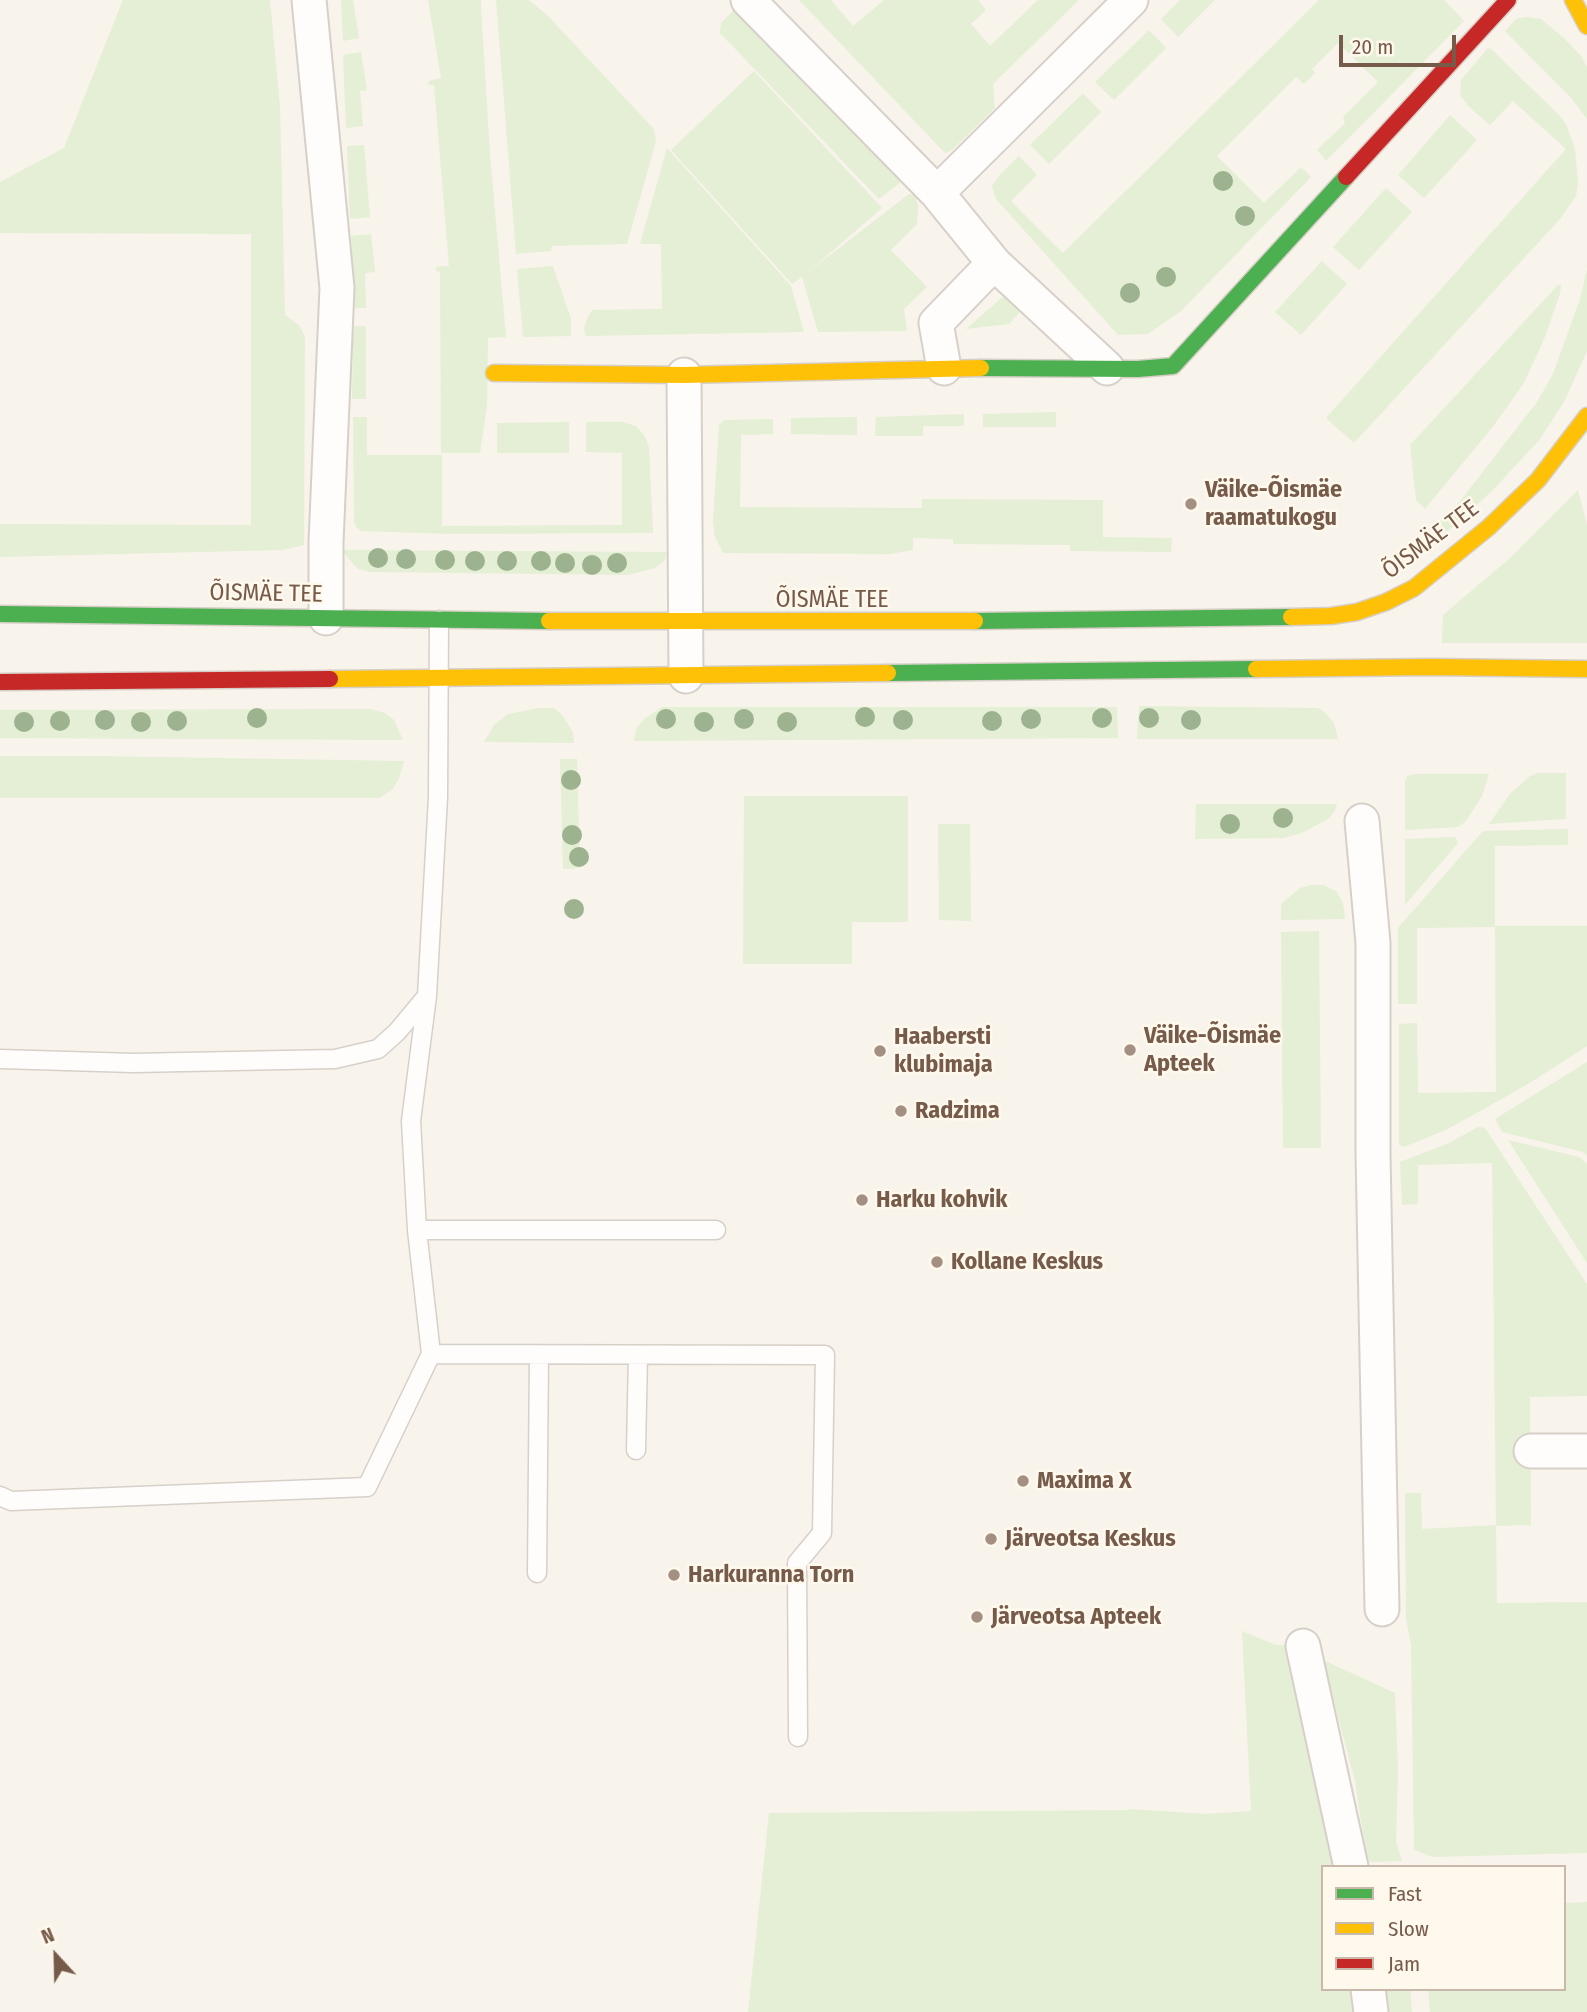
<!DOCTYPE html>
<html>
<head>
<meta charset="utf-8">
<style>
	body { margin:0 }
	#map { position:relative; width:1587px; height:2012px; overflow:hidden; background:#f8f3eb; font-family:"Fira Sans Condensed",sans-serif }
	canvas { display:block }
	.legend { position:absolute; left:1321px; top:1865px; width:245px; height:126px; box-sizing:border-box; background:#fff8ec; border:2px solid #c9b9ab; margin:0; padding:9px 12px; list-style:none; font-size:21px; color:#775b4a }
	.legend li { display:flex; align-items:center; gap:14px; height:35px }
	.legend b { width:35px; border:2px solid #c9b9ab }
	.north { position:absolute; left:21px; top:1921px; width:70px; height:70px; -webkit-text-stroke:5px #fff8ec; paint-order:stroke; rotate:338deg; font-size:19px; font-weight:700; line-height:28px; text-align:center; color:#775b4a }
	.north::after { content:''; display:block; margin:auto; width:24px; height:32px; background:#775b4a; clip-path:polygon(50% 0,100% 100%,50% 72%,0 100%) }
	.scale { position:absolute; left:1339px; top:35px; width:117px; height:32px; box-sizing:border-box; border:4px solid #775b4a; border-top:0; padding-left:9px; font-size:21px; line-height:24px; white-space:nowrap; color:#775b4a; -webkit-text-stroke:5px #fff8ec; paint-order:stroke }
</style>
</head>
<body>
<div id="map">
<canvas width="1587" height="2012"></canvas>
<ul class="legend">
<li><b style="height:9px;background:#4caf50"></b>Fast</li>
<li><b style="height:9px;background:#ffc107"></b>Slow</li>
<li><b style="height:9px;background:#c62828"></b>Jam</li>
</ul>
<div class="north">N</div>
<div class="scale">20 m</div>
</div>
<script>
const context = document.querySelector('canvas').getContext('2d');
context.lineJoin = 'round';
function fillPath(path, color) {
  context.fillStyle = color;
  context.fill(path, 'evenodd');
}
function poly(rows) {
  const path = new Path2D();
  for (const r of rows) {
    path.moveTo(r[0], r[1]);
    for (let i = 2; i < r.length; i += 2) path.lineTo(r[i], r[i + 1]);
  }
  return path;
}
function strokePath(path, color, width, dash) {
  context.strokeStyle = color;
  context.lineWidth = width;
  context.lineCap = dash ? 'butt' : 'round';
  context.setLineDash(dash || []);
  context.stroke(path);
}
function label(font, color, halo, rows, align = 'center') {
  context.font = font + ' "Fira Sans Condensed",sans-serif';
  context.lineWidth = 5;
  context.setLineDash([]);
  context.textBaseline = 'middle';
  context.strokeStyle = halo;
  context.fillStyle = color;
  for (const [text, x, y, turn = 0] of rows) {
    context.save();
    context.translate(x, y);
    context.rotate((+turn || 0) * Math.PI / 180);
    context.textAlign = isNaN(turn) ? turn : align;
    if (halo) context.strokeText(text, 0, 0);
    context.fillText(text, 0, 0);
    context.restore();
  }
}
const green = poly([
	[123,0,270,0,280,106,285,315,299,325,305,337,304,545,282,550,0,557,0,524,251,525,251,234,0,233,0,182,64,148],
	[341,0,353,0,359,38,343,41],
	[428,0,481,0,481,6,490,155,506,337,488,338,487,406,480,453,441,453,440,272,436,271,436,267,449,266,434,85,428,85,429,81,441,78],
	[496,0,529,0,547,15,654,129,656,141,627,244,552,246,551,251,516,254],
	[799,0,831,0,853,26,884,0,978,0,986,10,971,24,990,46,1038,0,1079,0,993,84,995,108,951,151,945,153],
	[1180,0,1215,0,1178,37,1161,19],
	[1319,0,1444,0,1464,21,1326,161,1317,150,1345,123,1343,117,1378,82,1338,43,1312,69,1315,73,1304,84,1296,77,1217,156,1264,203,1301,167,1311,177,1181,311,1148,334,1118,335,996,199,992,186,999,176,1019,156,1037,175,1011,201,1063,253],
	[737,7,902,181,879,199,720,33,721,23],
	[1526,17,1541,19,1564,38,1581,56,1587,67,1587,119,1572,99,1505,31,1516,19],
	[1149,30,1166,48,1114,100,1095,82],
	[1489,47,1558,114,1566,124,1575,149,1578,183,1576,196,1560,219,1354,443,1326,418,1566,149,1513,101,1490,125,1468,106,1460,94,1461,80],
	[361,52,367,90,360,91,363,126,346,128,343,55],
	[754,71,882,208,808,272,909,194,915,195,918,206,917,224,891,250,927,287,904,309,907,331,818,332,802,277,792,284,671,150],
	[1083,93,1101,112,1049,164,1030,145],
	[1450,115,1477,140,1424,198,1398,175],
	[364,145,370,217,350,219,347,146],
	[667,148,791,286,804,332,586,336,584,329,587,319,592,310,662,309,661,244,640,244],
	[1386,188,1412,212,1359,270,1333,247],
	[371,234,375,272,365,273,366,308,354,308,351,236],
	[1322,261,1347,284,1301,335,1275,312],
	[553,266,571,319,571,336,523,337,517,269],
	[1587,270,1587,351,1565,400,1540,439,1494,489,1454,526,1410,558,1410,553,1461,500,1537,402,1553,374,1580,299],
	[1558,285,1561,285,1560,294,1545,337,1524,383,1494,425,1425,509,1416,500,1410,445],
	[1013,288,1019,298,1021,311,1009,324,966,329],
	[353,326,366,326,366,399,352,399],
	[1056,412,1056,427,983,427,983,414],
	[964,414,964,426,923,426,923,436,875,436,876,417],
	[353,417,367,417,367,455,442,455,442,526,622,525,622,453,586,452,586,422,622,422,636,426,645,436,649,448,653,533,449,534,362,531,356,527,354,520],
	[857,417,857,435,791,434,791,418],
	[773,419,773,434,741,435,740,507,922,508,922,499,1103,500,1103,537,1172,538,1171,552,1070,551,1070,545,953,544,953,539,913,538,913,550,890,554,723,553,715,537,713,521,719,425,724,420],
	[569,422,569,453,497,453,497,423],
	[1578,490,1587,525,1587,643,1442,643,1443,615,1510,558],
	[341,550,667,552,665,560,655,568,628,575,370,572,358,569],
	[1139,706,1318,708,1327,714,1334,723,1338,739,1137,739],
	[662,707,1117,707,1118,738,634,741,636,729,644,719],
	[540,708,554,708,563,716,573,732,574,743,484,742,494,725,508,714],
	[370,709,385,713,394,720,403,740,0,738,0,710],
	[0,756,92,756,404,761,399,779,392,790,379,798,0,798],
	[560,759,577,759,580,868,563,869],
	[1538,773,1566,773,1566,819,1489,824,1510,794,1530,776],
	[1416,774,1489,774,1482,796,1466,821,1458,827,1405,830,1405,782,1407,776],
	[744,796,908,796,908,922,852,922,852,964,743,964],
	[1196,804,1337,804,1335,811,1328,819,1302,833,1283,838,1195,839],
	[938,824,970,824,971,921,939,920],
	[1568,829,1568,845,1495,846,1495,926,1587,926,1587,1046,1528,1084,1448,1129,1404,1147,1399,1145,1399,1024,1417,1023,1418,1093,1496,1092,1495,927,1417,928,1417,1004,1398,1004,1398,928,1483,831],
	[1455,837,1458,843,1405,905,1405,839],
	[1311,885,1323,885,1336,891,1343,903,1345,919,1281,920,1281,904,1300,888],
	[1319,931,1321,1148,1283,1148,1281,932],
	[1587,1062,1587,1156,1583,1152,1502,1132,1495,1119],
	[1478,1127,1485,1128,1587,1284,1587,1396,1530,1397,1531,1525,1496,1526,1497,1603,1587,1602,1587,1853,1433,1857,1414,1850,1411,1645,1406,1619,1405,1493,1421,1493,1422,1529,1496,1525,1492,1163,1418,1165,1418,1204,1402,1205,1400,1162,1449,1143],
	[1508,1140,1579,1157,1587,1164,1587,1263],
	[1242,1631,1276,1645,1303,1646,1351,1867,1323,1867,1323,1989,1368,1989,1371,2012,748,2012,769,1813,1128,1810,1129,1809,1206,1814,1251,1811],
	[1323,1660,1395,1693,1398,1771,1396,1841,1402,1861,1367,1862,1355,1781],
	[1587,1902,1587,2012,1430,2012,1428,1989,1564,1989,1564,1903],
	[1385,1989,1410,1989,1412,2012,1388,2012]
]);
const lane = poly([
	[0,1059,133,1063,335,1059,378,1049,397,1032,427,996],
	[417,1230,716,1230],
	[431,1354,825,1355,822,1533,797,1563,798,1737],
	[636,1450,638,1355],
	[0,1496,11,1501,367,1487,431,1354,417,1230,411,1121,427,996,438,797,439,620],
	[537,1573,539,1355]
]);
const street = poly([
	[309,0,337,288,326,542,326,618],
	[748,0,937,193,994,263,1107,368],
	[937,193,1131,0],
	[944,368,936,323,994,263],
	[684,375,686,676],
	[1362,821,1373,943,1373,1154,1382,1609],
	[1531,1451,1587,1451],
	[1303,1646,1351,1867],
	[1368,1989,1371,2012]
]);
const fast = poly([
	[981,368,1138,369,1173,366,1346,177],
	[0,614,549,621],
	[975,621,1291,617],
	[888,673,1256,669]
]);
const slow = poly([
	[1573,0,1587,26],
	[494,373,684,375,981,368],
	[1291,617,1331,616,1357,612,1386,602,1414,588,1489,527,1538,480,1587,416],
	[549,621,975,621],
	[1256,669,1431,667,1587,669],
	[330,679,888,673]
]);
const jam = poly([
	[1346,177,1508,0],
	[0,682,330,679]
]);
const trees = [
	[1223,181],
	[1245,216],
	[1166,277],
	[1130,293],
	[378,558],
	[406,559],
	[445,560],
	[475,561],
	[507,561],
	[541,561],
	[565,563],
	[617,563],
	[592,565],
	[865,717],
	[257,718],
	[1102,718],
	[1149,718],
	[666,719],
	[744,719],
	[1031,719],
	[105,720],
	[903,720],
	[1191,720],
	[60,721],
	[177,721],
	[992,721],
	[24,722],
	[141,722],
	[704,722],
	[787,722],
	[571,780],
	[1283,818],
	[1230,824],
	[572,835],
	[579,857],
	[574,909]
];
const markers = [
	[1191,504,7,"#a49082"],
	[1130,1050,7,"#a49082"],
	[880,1051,7,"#a49082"],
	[901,1111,7,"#a49082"],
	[862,1200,7,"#a49082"],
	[937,1262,7,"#a49082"],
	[1023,1481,7,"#a49082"],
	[991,1539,7,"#a49082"],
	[674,1575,7,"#a49082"],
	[977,1617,7,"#a49082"]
];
const poiNames = [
	["Väike-Õismäe",1205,490],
	["raamatukogu",1205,518],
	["Väike-Õismäe",1144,1036],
	["Apteek",1144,1064],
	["Haabersti",894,1037],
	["klubimaja",894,1065],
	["Radzima",915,1111],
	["Harku kohvik",876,1200],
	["Kollane Keskus",951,1262],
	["Maxima X",1037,1481],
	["Järveotsa Keskus",1005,1539],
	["Harkuranna Torn",688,1575],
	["Järveotsa Apteek",991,1617]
];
const streetNames = [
	["ÕISMÄE TEE",1431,540,-37],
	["ÕISMÄE TEE",266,594,1],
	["ÕISMÄE TEE",832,600]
];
fillPath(green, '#e4efd5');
strokePath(lane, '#d7d0c9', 21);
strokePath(street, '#d7d0c9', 37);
strokePath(fast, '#d7cfc7', 19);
strokePath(slow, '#d7cfc7', 19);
strokePath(jam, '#d7cfc7', 19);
strokePath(lane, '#fefdfc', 18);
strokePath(street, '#fefdfc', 33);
strokePath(fast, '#4caf50', 16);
strokePath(slow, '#ffc107', 16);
strokePath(jam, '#c62828', 16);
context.fillStyle = '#9db28e';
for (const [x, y] of trees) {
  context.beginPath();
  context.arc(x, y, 10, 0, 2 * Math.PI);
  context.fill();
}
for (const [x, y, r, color] of markers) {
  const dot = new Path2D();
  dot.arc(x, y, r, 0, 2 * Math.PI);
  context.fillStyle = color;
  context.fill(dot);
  strokePath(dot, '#fff8ec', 2.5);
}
label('bold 24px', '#775b4a', '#fff8ec', poiNames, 'left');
label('24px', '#775b4a', '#fff8ec', streetNames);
</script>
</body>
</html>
